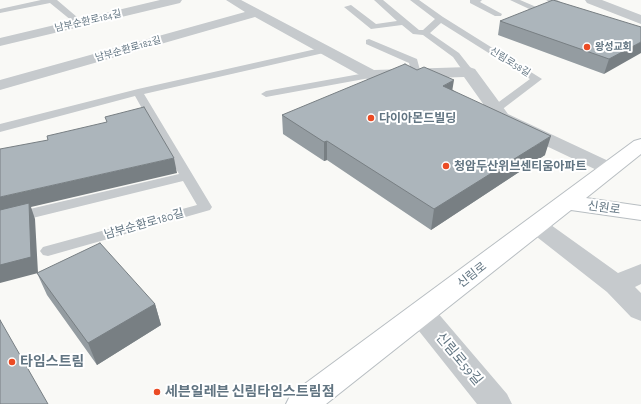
<!DOCTYPE html>
<html>
<head>
<meta charset="utf-8">
<style>
	body { margin:0 }
	canvas { display:block; background:#f9f9f6 }
</style>
</head>
<body>
<canvas width="641" height="404"></canvas>
<script>
const context = document.querySelector('canvas').getContext('2d');
context.lineJoin = 'round';
function poly(rows) {
  const path = new Path2D();
  for (const r of rows) {
    path.moveTo(r[0], r[1]);
    for (let i = 2; i < r.length; i += 2) path.lineTo(r[i], r[i + 1]);
  }
  return path;
}
function strokePath(path, color, width, dash) {
  context.strokeStyle = color;
  context.lineWidth = width;
  context.lineCap = dash ? 'butt' : 'round';
  context.setLineDash(dash || []);
  context.stroke(path);
}
function fillPath(path, color) {
  context.fillStyle = color;
  context.fill(path, 'evenodd');
}
function label(font, color, halo, rows, align = 'center') {
  context.font = font + ' "Alegreya Sans","Noto Sans KR",sans-serif';
  context.lineWidth = 4;
  context.setLineDash([]);
  context.textBaseline = 'middle';
  context.strokeStyle = halo;
  context.fillStyle = color;
  for (const [text, x, y, turn = 0] of rows) {
    context.save();
    context.translate(x, y);
    context.rotate((+turn || 0) * Math.PI / 180);
    context.textAlign = isNaN(turn) ? turn : align;
    if (halo) context.strokeText(text, 0, 0);
    context.fillText(text, 0, 0);
    context.restore();
  }
}
const lane = poly([
	[41,0,57,0,84,23,83,25,77,25,50,3,0,13,0,9,41,0],
	[374,0,383,0,419,30,423,30,435,19,410,0,419,0,443,17,542,79,500,111,492,111,490,109,492,107,530,79,441,23,430,33,459,53,474,72,473,74,465,74,453,57,423,35,413,34,402,25,371,29,344,7,351,5,376,24,397,21,374,0],
	[470,0,482,0,480,2,502,14,501,16,495,16,470,3,470,0],
	[510,0,520,0,541,9,555,5,546,0,557,0,566,5,540,14,510,0],
	[369,39,417,59,421,74,420,76,412,76,409,63,366,44,366,40,369,39],
	[325,47,328,48,328,52,144,94,212,207,210,210,48,256,43,255,40,251,43,247,197,205,183,181,0,226,0,216,179,174,135,96,0,132,0,124,138,89,325,47],
	[371,72,376,75,375,77,266,97,261,94,266,91,371,72]
]);
const street = poly([
	[160,0,182,0,180,3,0,46,0,38,160,0],
	[226,0,241,0,374,70,469,67,475,69,508,114,617,165,620,169,617,173,610,175,603,173,496,122,464,77,371,80,365,78,255,17,0,90,0,80,245,12,226,0],
	[585,0,602,0,641,15,641,24,587,3,585,0],
	[536,217,544,220,618,273,641,264,641,284,635,287,641,293,641,321,631,317,607,292,528,230,524,225,528,220,536,217],
	[421,302,431,305,507,394,512,404,477,404,411,321,407,313,411,305,421,302]
]);
const secondary = poly([
	[641,139,641,154,586,198,641,206,641,220,571,210,326,404,286,404,291,394,634,141,641,139]
]);
const wall = poly([
	[500,21,641,27,604,74,498,35],
	[417,70,453,90,545,155,431,230,327,160,324,161,283,134,282,115],
	[37,273,155,304,161,325,97,365,47,295]
]);
const shadedWall = poly([
	[641,42,641,53,604,74,609,59],
	[454,80,451,98,443,86],
	[551,136,545,155,431,230,434,209],
	[327,141,327,160,324,161,324,142],
	[174,158,177,173,31,207,35,219,38,273,0,283,0,197],
	[155,304,161,325,97,365,88,343]
]);
const building = poly([
	[553,0,641,27,641,42,609,59,500,21,553,0],
	[405,64,417,70,424,67,454,80,443,86,551,136,434,209,327,141,324,142,282,115,405,64],
	[144,107,174,158,0,197,0,149,48,140,47,136,107,122,105,117,144,107],
	[29,203,31,257,0,265,0,210,29,203],
	[100,243,155,304,88,343,37,273,100,243],
	[0,320,48,404,0,404,0,320]
]);
const markers = [
	[587,47,4,"#eb4b24"],
	[371,118,4,"#eb4b24"],
	[446,166,4,"#eb4b24"],
	[12,362,4,"#eb4b24"],
	[157,392,4,"#eb4b24"]
];
const farStreetnames = [
	["남부순환로184길",88,21,-13],
	["남부순환로182길",128,49,-16],
	["신림로58길",510,62,32]
];
const farPoinames = [
	["왕성교회",595,47]
];
const poiNames = [
	["다이아몬드빌딩",379,118],
	["청암두산위브센티움아파트",454,166]
];
const streetNames = [
	["신원로",604,208,8],
	["남부순환로180길",144,224,-16],
	["신림로",472,275,-38]
];
const nearStreetnames = [
	["신림로59길",459,359,50]
];
const nearPoinames = [
	["타임스트림",20,362],
	["세븐일레븐 신림타임스트림점",165,392]
];
strokePath(secondary, '#b8bec2', 2);
fillPath(lane, '#c6cacd');
fillPath(street, '#c6cacd');
fillPath(secondary, '#fff');
fillPath(wall, '#949ca1');
fillPath(shadedWall, '#787f83');
fillPath(building, '#acb5bb');
strokePath(building, '#787f83', 1);
for (const [x, y, r, color] of markers) {
  const dot = new Path2D();
  dot.arc(x, y, r, 0, 2 * Math.PI);
  context.fillStyle = color;
  context.fill(dot);
  strokePath(dot, '#fff', 1.5);
}
label('10px', '#627582', '#fff', farStreetnames);
label('bold 10px', '#627582', '#fff', farPoinames, 'left');
label('bold 12px', '#627582', '#fff', poiNames, 'left');
label('12px', '#627582', '#fff', streetNames);
label('14px', '#627582', '#fff', nearStreetnames);
label('bold 14px', '#627582', '#fff', nearPoinames, 'left');
</script>
</body>
</html>
